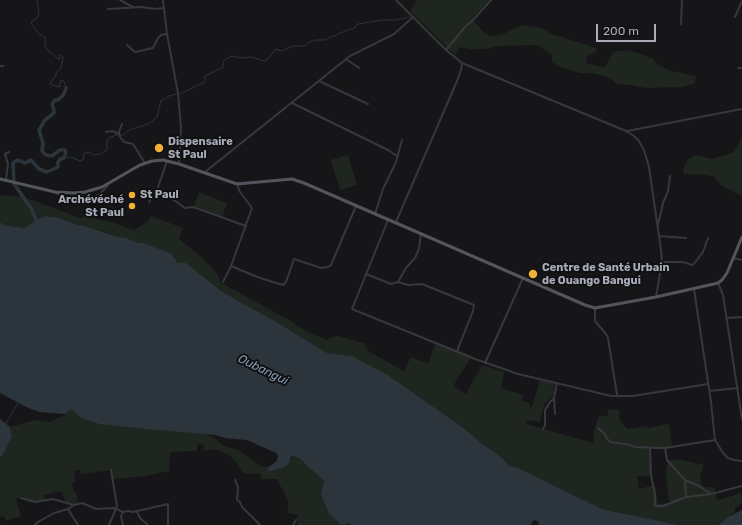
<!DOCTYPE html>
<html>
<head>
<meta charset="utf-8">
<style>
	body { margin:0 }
	#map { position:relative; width:742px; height:525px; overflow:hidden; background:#161618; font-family:Rubik,sans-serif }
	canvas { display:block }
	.scale { position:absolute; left:596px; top:24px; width:60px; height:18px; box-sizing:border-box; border:2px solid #a8adb8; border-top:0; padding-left:5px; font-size:12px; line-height:14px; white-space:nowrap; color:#a8adb8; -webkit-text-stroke:3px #111113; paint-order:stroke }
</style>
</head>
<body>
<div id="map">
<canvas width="742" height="525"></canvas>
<div class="scale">200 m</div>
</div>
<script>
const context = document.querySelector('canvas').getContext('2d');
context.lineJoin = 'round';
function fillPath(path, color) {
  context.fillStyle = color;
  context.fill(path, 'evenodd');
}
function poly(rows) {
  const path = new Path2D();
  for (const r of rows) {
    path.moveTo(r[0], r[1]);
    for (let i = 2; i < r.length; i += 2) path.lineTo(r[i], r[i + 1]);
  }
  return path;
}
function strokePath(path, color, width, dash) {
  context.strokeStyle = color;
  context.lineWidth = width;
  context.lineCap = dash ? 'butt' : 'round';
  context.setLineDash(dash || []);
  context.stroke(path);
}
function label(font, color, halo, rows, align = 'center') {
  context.font = font + ' Rubik,sans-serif';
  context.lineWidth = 4;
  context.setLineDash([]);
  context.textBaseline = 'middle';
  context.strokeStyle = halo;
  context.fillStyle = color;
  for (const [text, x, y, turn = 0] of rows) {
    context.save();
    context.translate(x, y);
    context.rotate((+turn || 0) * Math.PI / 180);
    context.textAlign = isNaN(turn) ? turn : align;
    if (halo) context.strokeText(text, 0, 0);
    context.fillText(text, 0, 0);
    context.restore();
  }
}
const green = poly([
	[417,0,489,0,472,19,485,33,491,36,501,35,522,25,541,28,552,34,596,48,597,51,586,57,586,62,588,64,605,67,613,52,627,50,644,55,653,59,658,65,671,71,696,76,695,83,683,87,645,88,632,85,617,84,611,79,604,76,591,73,580,73,560,67,552,62,552,54,537,45,498,46,487,49,469,49,460,47,455,55,410,11],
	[742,137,742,196,722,186,714,177,708,175,684,174,683,170,685,165,688,160,693,156,699,155,711,159,729,154,734,152],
	[348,155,357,185,340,190,331,160],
	[199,192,227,203,222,217,194,206],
	[0,195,24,197,80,218,85,216,104,221,105,220,134,230,148,221,151,216,183,228,179,239,198,254,210,266,218,275,221,283,289,320,301,328,326,340,337,336,364,343,368,351,404,371,411,357,428,364,436,342,472,356,453,386,466,394,482,365,504,372,501,388,523,395,521,400,529,403,529,407,532,407,540,380,555,384,553,396,544,404,540,422,527,420,526,424,593,443,595,427,599,416,607,416,609,409,620,411,619,418,627,429,647,426,648,428,669,424,672,448,651,449,652,476,637,476,639,489,655,485,658,504,669,503,666,474,668,460,682,460,704,465,700,475,702,486,715,488,717,500,736,495,742,491,740,494,742,496,742,503,735,508,735,513,731,514,730,516,718,525,678,525,642,518,614,511,607,511,590,505,580,498,516,467,510,466,501,457,480,442,465,429,388,375,352,356,327,353,280,324,221,291,186,263,178,263,174,256,170,253,146,244,138,243,127,238,115,236,103,231,75,224,59,218,49,216,40,218,24,228,4,225,0,222],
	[70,410,76,412,83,419,94,423,204,434,213,437,224,446,236,449,246,455,262,467,269,467,267,468,269,471,272,471,285,467,292,456,299,458,322,478,324,482,322,491,348,523,352,525,297,525,298,515,287,513,289,503,277,479,261,479,261,474,243,473,238,464,229,455,215,449,204,451,203,444,197,445,197,451,170,452,169,471,145,476,112,479,111,470,81,474,80,470,74,471,75,482,72,483,73,489,78,497,77,505,65,501,61,491,44,495,45,500,35,502,24,499,23,496,16,499,21,516,6,521,4,516,0,517,0,457,3,455,12,436,10,427,35,420,49,422,65,415]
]);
const water = poly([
	[46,216,59,218,75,224,88,227,115,236,127,238,138,243,144,243,172,254,178,263,186,263,221,291,280,324,327,353,352,356,388,375,465,429,480,442,501,457,510,466,516,467,602,509,678,525,539,525,538,521,534,520,532,522,531,525,352,525,348,523,342,525,330,515,324,502,321,494,324,481,299,458,292,456,290,458,289,463,285,467,272,471,269,471,267,468,277,461,278,456,276,453,247,440,225,438,215,435,146,429,99,424,83,419,72,410,68,411,66,414,39,412,24,406,0,393,0,222,4,225,24,228,40,218],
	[0,419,10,427,12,436,3,455,0,457],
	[742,510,742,525,718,525,730,516]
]);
const stream = poly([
	[37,0,39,12,37,18,32,21,31,23,39,34,45,37,45,46,50,53,53,54,58,59,60,59,60,54,63,57,61,68,56,73,56,76,50,83,52,85,60,87,60,82,62,80,64,82,66,88],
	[180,94,205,82,205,76,223,67,224,60,232,56,243,58,252,57,264,61,267,60,276,49,281,51,293,46,305,46,308,43,315,40,325,40,332,36,335,36,340,33,354,28,358,24,383,20,396,20,409,17],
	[64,158,70,157,81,161,83,160,84,154,85,153,88,152,95,155,100,154,107,150,107,141,109,138,116,135,123,135,129,130,148,124,157,117,161,101,169,96,177,94],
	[5,425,18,403]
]);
const river = poly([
	[38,225,31,208,14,184,13,164,14,162,18,160,25,163,31,160,39,169,47,172,58,167,58,162,60,159,64,158,66,152,65,150,60,150,52,156,46,155,42,151,43,143,39,130,45,120,54,113,54,110,52,104,55,100,58,100,64,94,66,88]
]);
const minor = poly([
	[120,0,133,7],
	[163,0,167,34,178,93,181,128,179,164],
	[396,0,446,50,462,63,626,131,634,136,639,141,644,150,649,167,661,250,662,262,656,297],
	[108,9,141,7,156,9,164,8],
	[735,17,742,1],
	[681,24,682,0],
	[127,45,135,52,153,48,158,38,161,35,167,34],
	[446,50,465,27,474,19,491,0],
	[346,59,359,68],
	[0,66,3,66],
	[738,68,742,68],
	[319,81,368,104],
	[292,103,388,150,397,156],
	[122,124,119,132,120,137,124,142,133,144,145,163],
	[627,131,742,109],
	[106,132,112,131,119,134],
	[205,172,350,56,394,34,413,17],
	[6,180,8,164,5,154,9,152],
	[157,190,162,192,185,208,193,207,246,226],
	[56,193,65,197,73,199,89,200,100,194,109,184],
	[149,202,157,190,167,161],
	[375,214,383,189,396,162,402,140],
	[388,220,352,309,475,359,501,368,518,374,611,396,633,396,708,384],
	[396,222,457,81,461,70,462,63],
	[658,225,663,203,668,191,670,176],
	[659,236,686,238],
	[733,258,742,260],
	[662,262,682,262,693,265,703,252,708,238],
	[231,266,260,278,283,285,286,282,294,259,321,268,328,267,331,265,356,206],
	[366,274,391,284,398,282,408,285,422,284,474,305,473,311,457,351],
	[223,282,231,266,252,208,240,192,237,184],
	[398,282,406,268,415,258,419,249,421,234],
	[718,283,723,295,742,419],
	[694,289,711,402,715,440,723,453,728,458,734,460,742,461],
	[595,308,595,321,606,334,608,338,617,395],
	[726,318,742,317],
	[485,363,523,278],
	[709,391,738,388],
	[555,414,554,398,557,383],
	[598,428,605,434,606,437,610,442,626,444,635,447,665,448,715,440],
	[543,429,545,425,545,410,550,402,554,398],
	[650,448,651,476,655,494,655,506,663,506,686,497,711,494,742,486],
	[665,448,667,460,685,480,686,497],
	[235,480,238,487,237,500,240,502,242,507,260,525],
	[685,480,699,486,711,494],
	[21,498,35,502,53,499,74,505,82,503,96,509,114,508,123,512,128,511,133,512,168,504,168,525],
	[68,509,78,525],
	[137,512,140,518,148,525],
	[35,525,38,522,54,513,68,509,74,505],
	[109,525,117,506,111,470],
	[123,525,121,516,123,512],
	[293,525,296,520]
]);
const major = poly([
	[0,179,55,192,74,193,85,192,102,187,140,165,152,161,163,160,179,164,237,184,292,179,304,183,585,305,595,308,656,297,718,283,722,280,727,273,742,237]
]);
const markers = [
	[159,148,5,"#f2b134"],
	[132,195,4,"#f2b134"],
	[132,206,4,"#f2b134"],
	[533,274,5,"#f2b134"]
];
const poiNames = [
	["Dispensaire",168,142],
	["St Paul",168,155],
	["St Paul",140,195],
	["Archévéché",124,200,"right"],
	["St Paul",124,213,"right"],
	["Centre de Santé Urbain",542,268],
	["de Ouango Bangui",542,281]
];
const waterNames = [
	["Oubangui",263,370,26]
];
fillPath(green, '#1e261f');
fillPath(water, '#2c353c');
strokePath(stream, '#2c353c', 1);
strokePath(river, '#2c353c', 3.5);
strokePath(minor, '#37383d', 2);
strokePath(major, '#53555c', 3);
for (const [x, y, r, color] of markers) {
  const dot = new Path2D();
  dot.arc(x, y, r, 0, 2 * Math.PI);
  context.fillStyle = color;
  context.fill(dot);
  strokePath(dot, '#111113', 1.5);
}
label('bold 11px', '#a8adb8', '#111113', poiNames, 'left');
label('italic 12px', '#7f9bb3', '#111113', waterNames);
</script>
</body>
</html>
